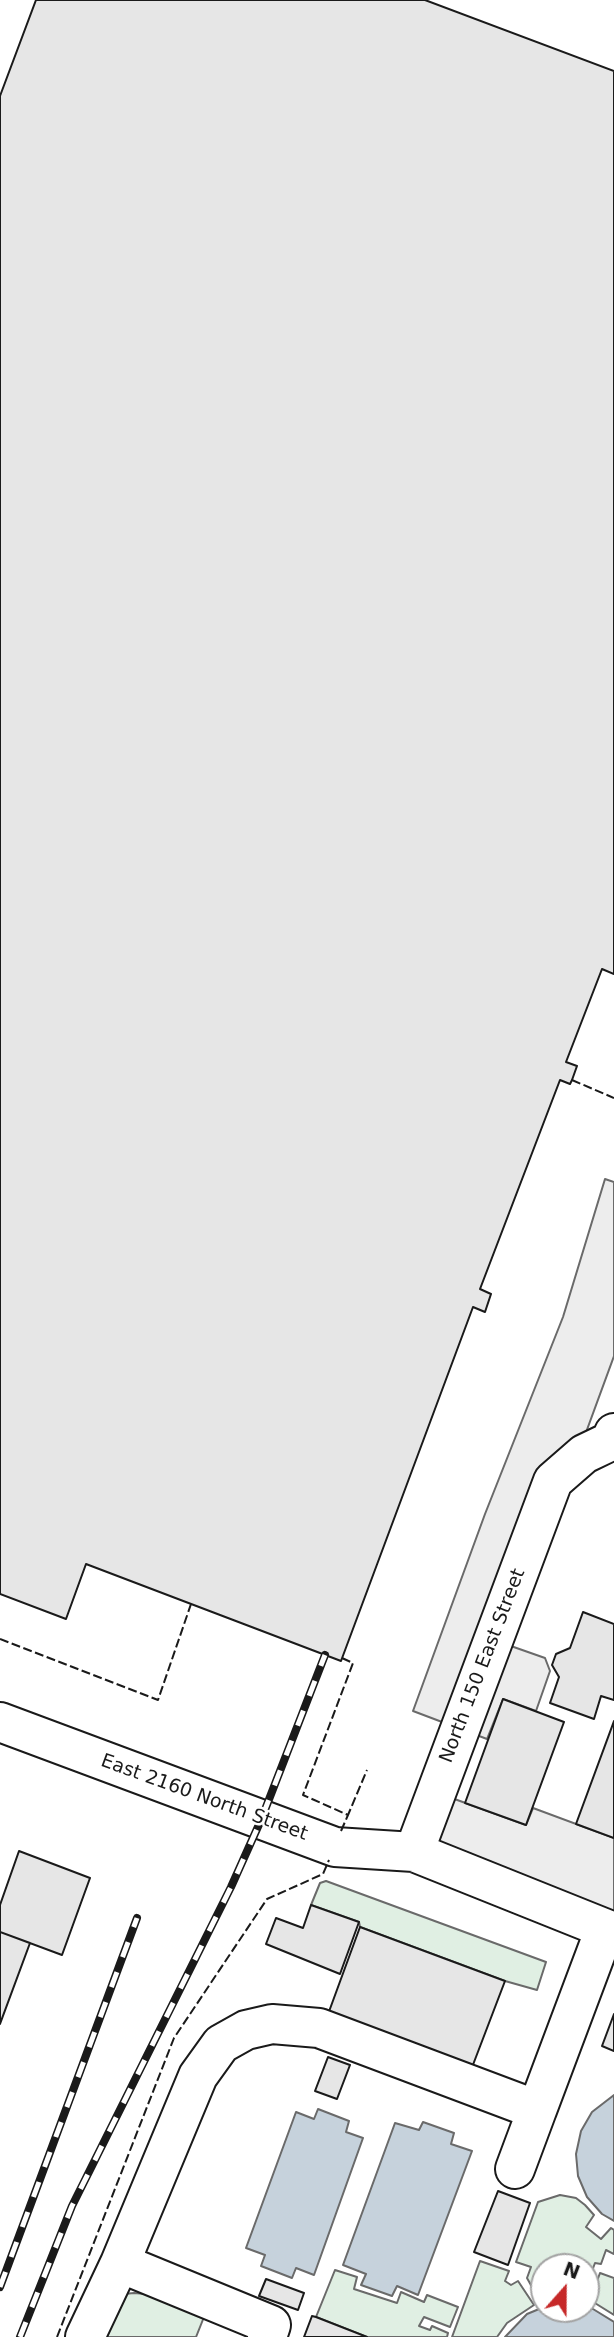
<!DOCTYPE html>
<html>
<head>
<meta charset="utf-8">
<style>
	body { margin:0 }
	#map { position:relative; width:614px; height:2337px; overflow:hidden; background:#fff; font-family:"DejaVu Sans",sans-serif }
	canvas { display:block }
	.north { position:absolute; left:530px; top:2253px; width:70px; height:70px; box-sizing:border-box; background:#fff; border:2px solid #a3a3a3; border-radius:50%; rotate:21deg; font-size:19px; font-weight:700; line-height:28px; text-align:center; color:#1a1a1a }
	.north::after { content:''; display:block; margin:auto; width:24px; height:32px; background:#c62828; clip-path:polygon(50% 0,100% 100%,50% 72%,0 100%) }
</style>
</head>
<body>
<div id="map">
<canvas width="614" height="2337"></canvas>
<div class="north">N</div>
</div>
<script>
const context = document.querySelector('canvas').getContext('2d');
context.lineJoin = 'round';
function fillPath(path, color) {
  context.fillStyle = color;
  context.fill(path, 'evenodd');
}
function poly(rows) {
  const path = new Path2D();
  for (const r of rows) {
    path.moveTo(r[0], r[1]);
    for (let i = 2; i < r.length; i += 2) path.lineTo(r[i], r[i + 1]);
  }
  return path;
}
function strokePath(path, color, width, dash) {
  context.strokeStyle = color;
  context.lineWidth = width;
  context.lineCap = dash ? 'butt' : 'round';
  context.setLineDash(dash || []);
  context.stroke(path);
}
function label(font, color, halo, rows, align = 'center') {
  context.font = font + ' "DejaVu Sans",sans-serif';
  context.lineWidth = 5;
  context.setLineDash([]);
  context.textBaseline = 'middle';
  context.strokeStyle = halo;
  context.fillStyle = color;
  for (const [text, x, y, turn = 0] of rows) {
    context.save();
    context.translate(x, y);
    context.rotate((+turn || 0) * Math.PI / 180);
    context.textAlign = isNaN(turn) ? turn : align;
    if (halo) context.strokeText(text, 0, 0);
    context.fillText(text, 0, 0);
    context.restore();
  }
}
const green = poly([
	[326,1881,546,1962,537,1990,505,1981,360,1927,359,1922,311,1905,320,1883,326,1881],
	[560,2195,576,2198,585,2205,594,2215,586,2227,601,2239,611,2228,614,2230,614,2254,606,2250,601,2264,595,2263,586,2287,586,2267,544,2267,544,2292,539,2283,532,2287,527,2278,531,2267,516,2262,538,2202,560,2195],
	[480,2261,509,2271,505,2281,511,2285,518,2281,534,2305,507,2323,497,2337,452,2337,480,2261],
	[335,2270,357,2277,354,2289,397,2303,401,2292,424,2302,427,2295,458,2307,450,2327,424,2317,419,2326,430,2330,432,2326,448,2333,447,2337,367,2337,316,2317,335,2270],
	[600,2273,614,2278,614,2315,590,2300,600,2273],
	[134,2293,146,2294,204,2317,196,2337,99,2337,124,2294,134,2293]
]);
const parking = poly([
	[605,1179,614,1182,614,1356,508,1645,545,1658,550,1671,536,1711,503,1699,487,1739,413,1711,485,1514,563,1317,605,1179],
	[438,1793,526,1825,533,1808,614,1838,614,1946,407,1868,438,1793]
]);
const water = poly([
	[614,2095,614,2221,602,2214,587,2197,578,2176,576,2154,581,2131,592,2112,614,2095],
	[318,2109,349,2121,346,2132,363,2138,314,2275,296,2268,292,2278,261,2266,265,2255,246,2248,296,2112,314,2119,318,2109],
	[423,2122,454,2133,451,2144,472,2151,418,2295,397,2286,392,2296,361,2285,366,2274,343,2265,395,2123,419,2130,423,2122],
	[544,2307,593,2309,614,2322,614,2337,505,2337,527,2314,544,2307]
]);
const building = poly([
	[36,0,425,0,614,71,614,974,602,969,566,1062,577,1066,572,1080,570,1084,560,1080,480,1289,491,1294,485,1312,473,1307,341,1661,86,1564,66,1619,0,1594,0,96,36,0],
	[583,1612,614,1624,614,1700,601,1696,594,1719,550,1703,559,1677,552,1665,556,1654,570,1648,583,1612],
	[503,1699,564,1722,526,1825,465,1803,503,1699],
	[614,1721,614,1838,576,1824,614,1721],
	[19,1851,90,1878,62,1955,0,1932,0,1905,19,1851],
	[311,1905,359,1922,340,1974,266,1944,276,1918,303,1928,311,1905],
	[360,1927,505,1981,471,2070,327,2017,360,1927],
	[0,1932,30,1943,0,2024,0,1932],
	[614,2014,614,2051,602,2046,614,2014],
	[328,2057,350,2065,337,2099,315,2091,328,2057],
	[498,2191,530,2203,508,2265,474,2252,498,2191],
	[266,2279,304,2293,298,2310,259,2296,266,2279],
	[312,2316,316,2317,367,2337,304,2337,312,2316]
]);
const minor = poly([
	[0,1722,335,1847,414,1852,614,1932],
	[414,1852,553,1481,584,1454,611,1441,614,1433],
	[537,2110,605,1929],
	[120,2263,198,2076,221,2044,246,2030,272,2024,319,2028,537,2110,515,2169],
	[85,2337,120,2263,271,2325,267,2337]
]);
const rail = poly([
	[0,2287,137,1918],
	[20,2337,72,2206,231,1887,261,1820,325,1655]
]);
const fence = poly([
	[572,1080,614,1098],
	[0,1639,158,1700,191,1604],
	[342,1658,353,1663,303,1795,348,1815,367,1770],
	[341,1831,348,1815],
	[57,2337,174,2038,267,1899,323,1874,329,1860]
]);
const streetNames = [
	["North 150 East Street",483,1666,-69],
	["East 2160 North Street",204,1798,20]
];
fillPath(green, '#e0efe3');
strokePath(green, '#6a6a6a', 2);
fillPath(parking, '#ededed');
strokePath(parking, '#6a6a6a', 2);
fillPath(water, '#c6d2dc');
strokePath(water, '#6a6a6a', 2);
fillPath(building, '#e6e6e6');
strokePath(building, '#1a1a1a', 2);
strokePath(minor, '#1a1a1a', 42);
strokePath(minor, '#fff', 38);
strokePath(rail, '#1a1a1a', 8);
strokePath(rail, '#fff', 5, [16]);
strokePath(fence, '#1a1a1a', 2, [9, 3.5]);
label('19px', '#1a1a1a', '#fff', streetNames);
</script>
</body>
</html>
